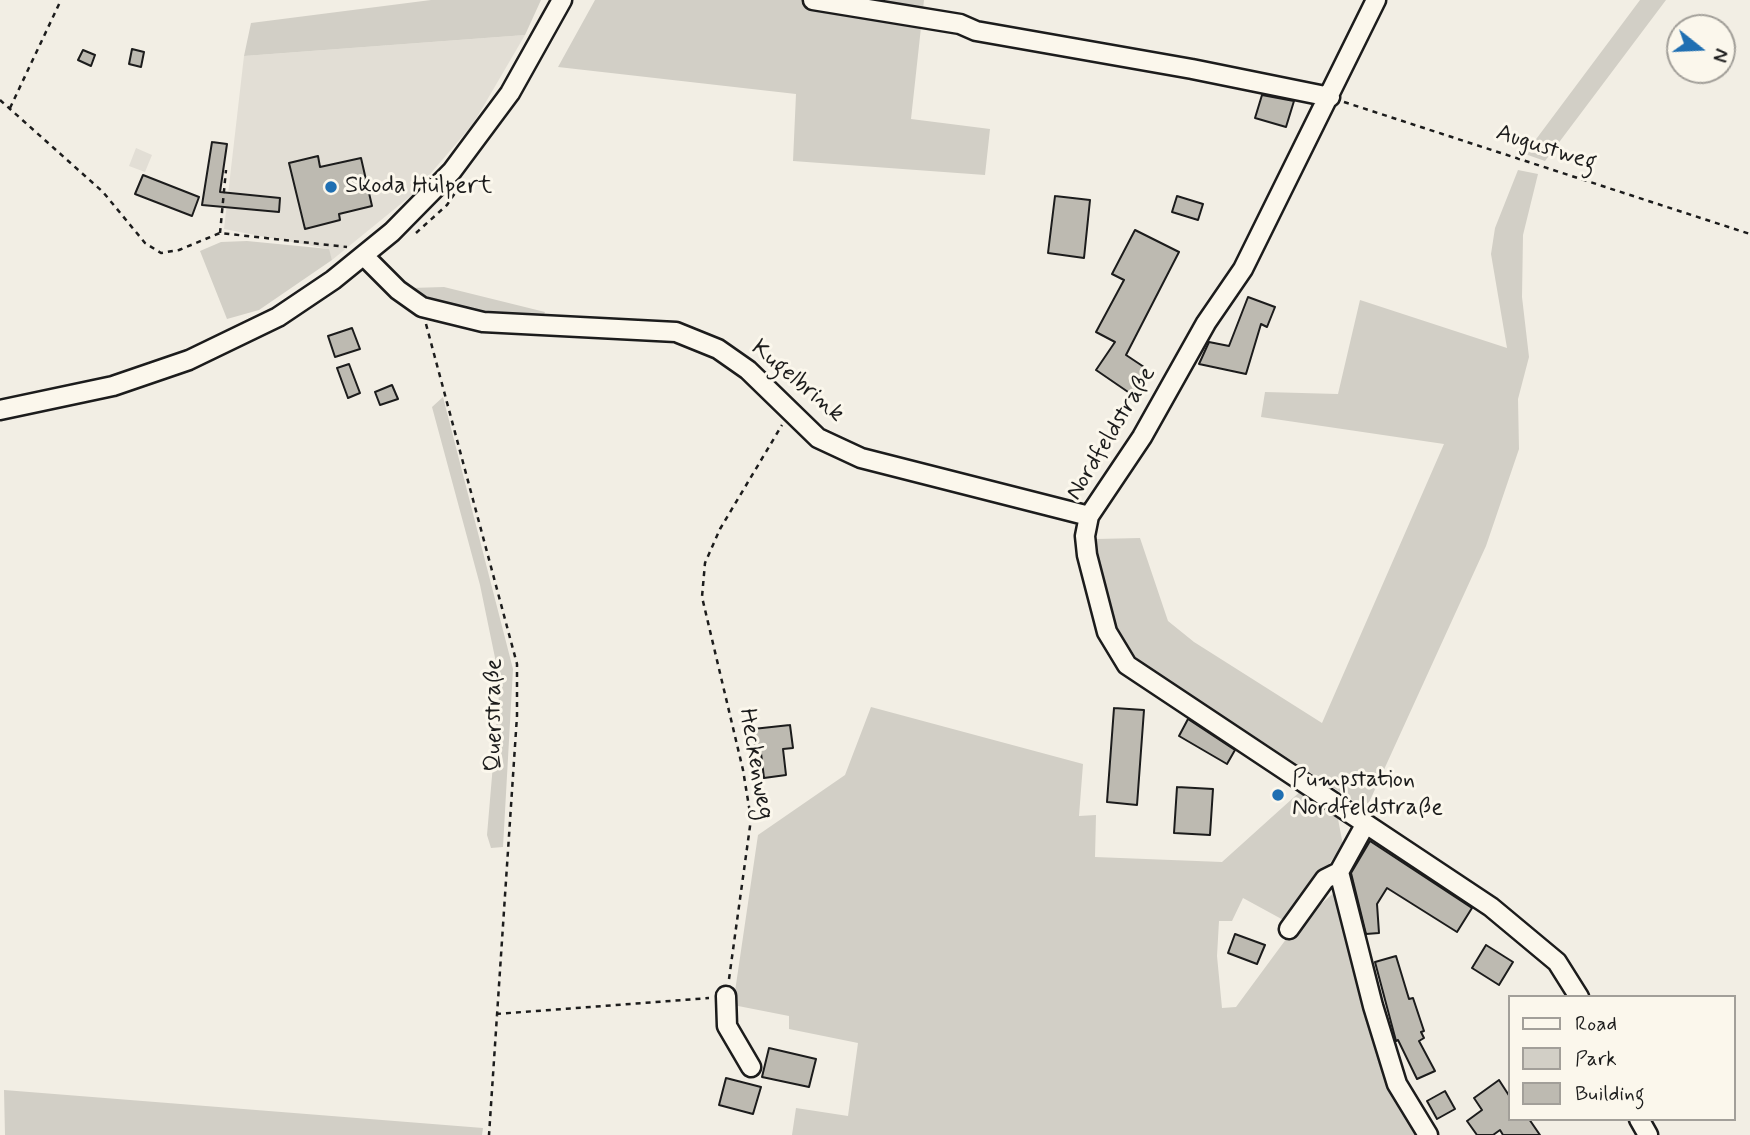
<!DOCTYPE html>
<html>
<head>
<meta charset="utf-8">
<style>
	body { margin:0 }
	#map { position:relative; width:1750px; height:1135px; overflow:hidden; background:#f2eee4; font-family:Mynerve,sans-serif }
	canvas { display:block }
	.legend { position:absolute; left:1508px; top:995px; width:228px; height:126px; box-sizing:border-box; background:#fbf7ec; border:2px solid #a29f99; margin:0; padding:9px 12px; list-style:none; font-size:21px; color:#1c1c1c }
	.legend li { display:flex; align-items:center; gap:14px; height:35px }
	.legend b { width:35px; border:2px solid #a29f99 }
	.north { position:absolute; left:1666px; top:14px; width:70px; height:70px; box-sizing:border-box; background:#fbf7ec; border:2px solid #a29f99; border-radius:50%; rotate:108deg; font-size:19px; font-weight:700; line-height:28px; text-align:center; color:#1c1c1c }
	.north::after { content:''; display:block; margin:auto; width:24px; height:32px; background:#1f6fb2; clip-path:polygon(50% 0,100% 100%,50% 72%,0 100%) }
</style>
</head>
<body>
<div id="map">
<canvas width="1750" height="1135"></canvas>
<ul class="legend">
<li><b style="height:9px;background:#fbf7ec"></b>Road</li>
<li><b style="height:19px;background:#d2cfc6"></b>Park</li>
<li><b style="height:19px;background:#bdbab1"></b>Building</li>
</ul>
<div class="north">N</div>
</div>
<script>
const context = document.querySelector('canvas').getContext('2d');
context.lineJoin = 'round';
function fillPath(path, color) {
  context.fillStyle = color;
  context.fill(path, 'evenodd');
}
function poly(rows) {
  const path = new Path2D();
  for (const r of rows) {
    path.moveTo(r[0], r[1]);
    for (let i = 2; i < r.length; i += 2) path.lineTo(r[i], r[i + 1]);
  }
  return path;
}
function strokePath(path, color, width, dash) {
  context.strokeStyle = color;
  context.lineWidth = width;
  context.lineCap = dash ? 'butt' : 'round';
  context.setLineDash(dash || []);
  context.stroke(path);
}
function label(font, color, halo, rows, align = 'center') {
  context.font = font + ' Mynerve,sans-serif';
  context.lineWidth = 6;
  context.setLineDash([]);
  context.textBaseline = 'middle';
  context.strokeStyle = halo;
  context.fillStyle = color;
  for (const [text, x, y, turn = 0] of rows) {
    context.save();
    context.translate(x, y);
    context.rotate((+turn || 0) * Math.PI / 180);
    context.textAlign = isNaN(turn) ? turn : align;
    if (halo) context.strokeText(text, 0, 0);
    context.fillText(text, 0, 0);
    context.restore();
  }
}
const built = poly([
	[525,35,473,124,413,194,332,260,328,249,224,229,244,56],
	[136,148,152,155,145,172,129,166]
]);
const green = poly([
	[431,0,541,0,525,35,244,56,251,23],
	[595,0,924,0,911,119,990,129,985,175,793,161,796,94,558,67],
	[1640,0,1666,0,1545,161,1525,154],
	[1518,170,1538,174,1523,235,1522,297,1529,357,1518,399,1519,449,1486,546,1366,809,1254,736,1177,691,1136,657,1117,630,1102,585,1096,539,1140,538,1168,621,1194,642,1322,723,1444,444,1261,417,1265,392,1338,394,1360,300,1507,348,1491,254,1495,228],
	[247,241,329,249,332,260,259,310,227,319,200,251,221,242],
	[444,287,545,312,542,319,456,311,420,297,411,288],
	[443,397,513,669,503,847,491,848,487,835,500,682,480,585,432,407],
	[871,707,1083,764,1079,816,1096,815,1095,857,1222,862,1303,789,1338,819,1343,845,1287,922,1243,898,1232,921,1219,921,1217,956,1222,1008,1236,1007,1295,927,1337,890,1420,1135,792,1135,796,1108,848,1116,858,1043,789,1029,789,1016,733,1005,758,835,845,775],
	[4,1090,483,1128,482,1135,5,1135]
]);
const building = poly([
	[132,49,144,52,141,67,129,64,132,49],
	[83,50,95,55,91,66,78,60,83,50],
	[1262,95,1294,101,1286,127,1255,118,1262,95],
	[212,142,227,144,220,192,280,198,279,212,202,205,212,142],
	[318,156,320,167,361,158,372,206,339,214,340,220,305,229,289,163,318,156],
	[143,175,199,197,192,216,135,194,143,175],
	[1055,196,1090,200,1084,258,1048,253,1055,196],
	[1177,196,1203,204,1198,220,1172,212,1177,196],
	[1135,230,1179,252,1126,355,1147,369,1131,394,1096,370,1115,342,1096,332,1124,280,1112,274,1135,230],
	[1248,297,1275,307,1267,327,1261,324,1246,374,1199,364,1209,342,1229,346,1248,297],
	[352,328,360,349,335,357,328,336,352,328],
	[349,364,360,393,348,398,337,368,349,364],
	[392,385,398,399,380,405,375,392,392,385],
	[1114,708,1144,710,1137,805,1107,802,1114,708],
	[1188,719,1235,750,1227,764,1179,736,1188,719],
	[790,725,793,748,783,749,786,775,764,778,761,753,756,754,753,729,790,725],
	[1177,787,1213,789,1210,835,1174,833,1177,787],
	[1370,841,1472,908,1457,932,1387,888,1377,904,1379,933,1366,934,1351,873,1370,841],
	[1235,934,1265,945,1257,964,1228,953,1235,934],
	[1486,945,1513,962,1499,985,1472,968,1486,945],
	[1396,956,1409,999,1413,998,1424,1031,1421,1032,1424,1038,1419,1041,1435,1071,1417,1079,1398,1040,1396,1041,1375,962,1396,956],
	[769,1048,816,1059,809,1087,762,1077,769,1048],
	[726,1078,761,1087,753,1114,719,1105,726,1078],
	[1499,1080,1510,1097,1510,1119,1529,1119,1540,1135,1503,1135,1500,1130,1493,1135,1477,1135,1467,1121,1482,1110,1474,1098,1499,1080],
	[1445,1091,1455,1109,1437,1119,1427,1101,1445,1091]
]);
const path = poly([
	[0,100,103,192,145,243,161,253,179,250,220,233,347,247],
	[1344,102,1750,234],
	[10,108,61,0],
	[220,233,226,170],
	[416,233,447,205,455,193],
	[426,324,517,664,517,716,489,1135],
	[729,979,751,819,743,770,702,597,705,563,720,529,782,425],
	[496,1014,709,998]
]);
const minor = poly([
	[813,0,960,24,976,31,1192,69,1330,97],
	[1376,0,1243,269,1206,323,1142,437,1089,516,1085,536,1087,555,1107,632,1127,665,1491,907,1557,962,1579,997],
	[364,256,398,290,422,307,483,322,676,332,718,349,748,370,818,438,861,458,1089,516],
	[0,410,113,386,189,360,278,317,333,280,392,232,452,171,510,93,562,0],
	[1365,825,1339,872,1373,1006,1397,1084,1428,1135],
	[1289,929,1325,879,1339,872],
	[726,996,727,1026,751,1067],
	[1639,1119,1648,1135]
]);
const markers = [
	[331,187,7,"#1f6fb2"],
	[1278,795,7,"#1f6fb2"]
];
const streetNames = [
	["Augustweg",1546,149,18],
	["Kugelbrink",797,382,40],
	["Nordfeldstraße",1112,434,-59],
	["Querstraße",495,715,-90],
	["Heckenweg",755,764,80]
];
const poiNames = [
	["Skoda Hülpert",345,187],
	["Pumpstation",1292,781],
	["Nordfeldstraße",1292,809]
];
fillPath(built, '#e2ded5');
fillPath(green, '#d2cfc6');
fillPath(building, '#bdbab1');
strokePath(building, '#1c1c1c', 2);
strokePath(minor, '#1c1c1c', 23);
strokePath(path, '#1c1c1c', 2.5, [5, 5]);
strokePath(minor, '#fbf7ec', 18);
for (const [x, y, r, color] of markers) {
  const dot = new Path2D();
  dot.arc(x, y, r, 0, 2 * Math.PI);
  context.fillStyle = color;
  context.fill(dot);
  strokePath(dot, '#fbf7ec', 2.5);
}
label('24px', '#1c1c1c', '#fbf7ec', streetNames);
label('24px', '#1c1c1c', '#fbf7ec', poiNames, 'left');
</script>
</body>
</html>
